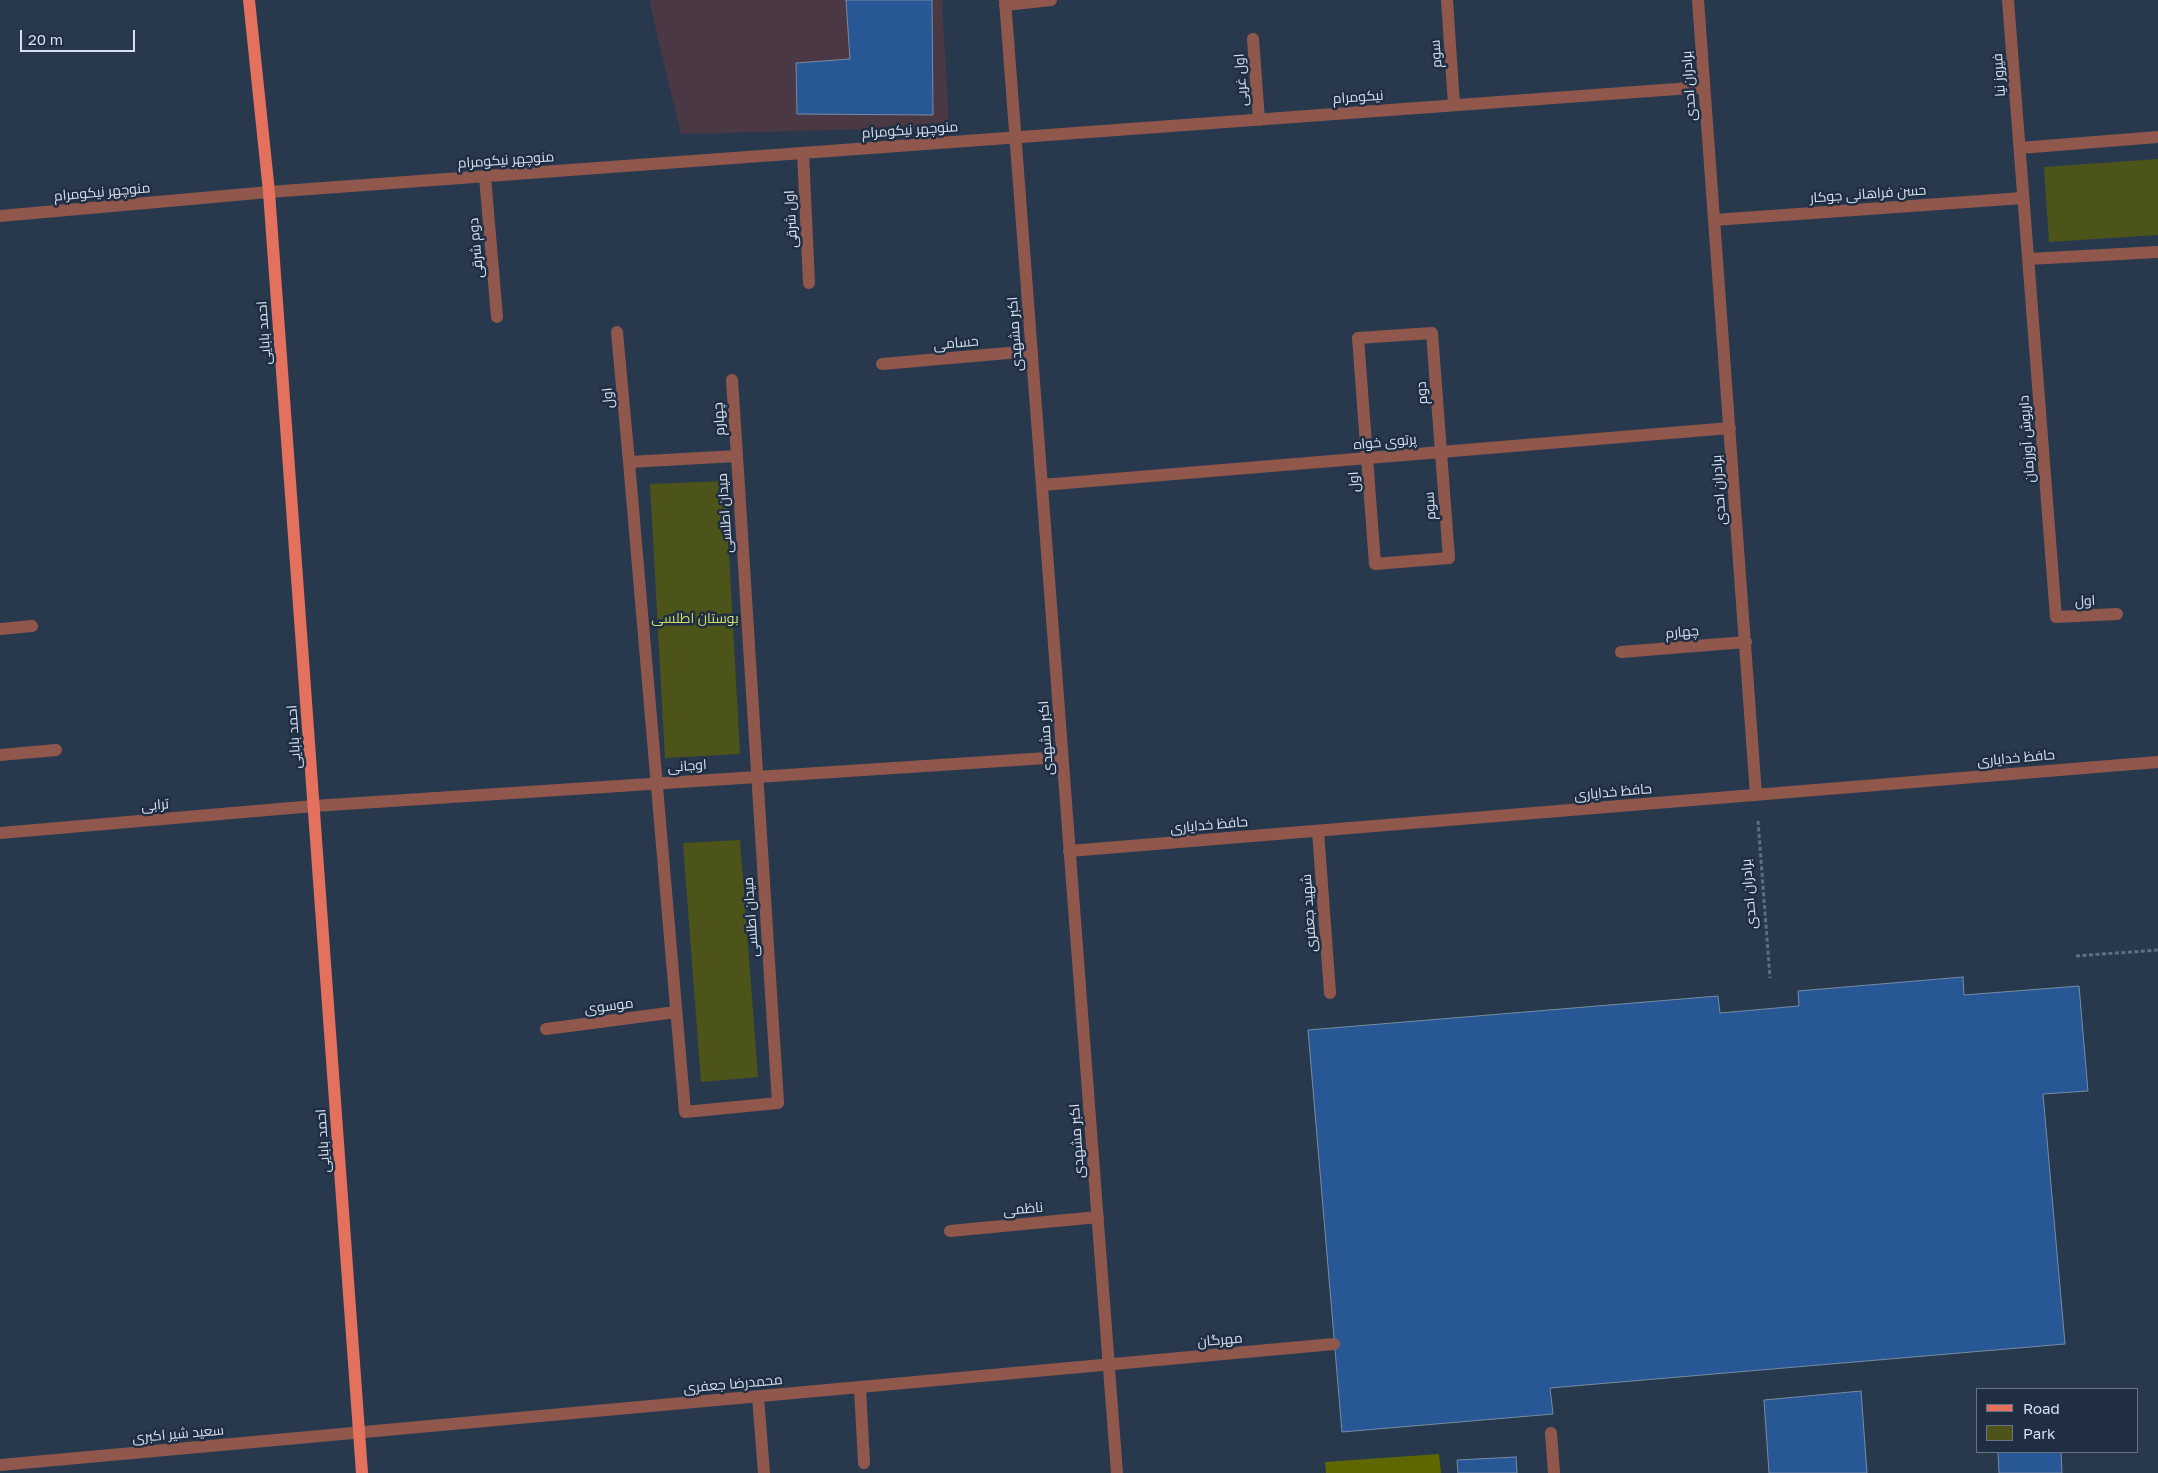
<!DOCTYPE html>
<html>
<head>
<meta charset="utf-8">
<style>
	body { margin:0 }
	#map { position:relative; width:2158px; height:1473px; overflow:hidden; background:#28394e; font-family:"Golos Text",sans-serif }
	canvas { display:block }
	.legend { position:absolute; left:1976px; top:1388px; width:162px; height:65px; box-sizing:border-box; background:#1f2e43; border:1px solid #687587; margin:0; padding:6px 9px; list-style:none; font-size:15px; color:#d6e0ee }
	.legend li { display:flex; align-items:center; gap:10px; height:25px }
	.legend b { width:25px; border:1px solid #687587 }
	.scale { position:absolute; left:20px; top:30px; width:115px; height:22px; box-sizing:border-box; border:2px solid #d6e0ee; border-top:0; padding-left:6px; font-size:15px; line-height:18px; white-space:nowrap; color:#d6e0ee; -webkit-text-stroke:4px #1f2e43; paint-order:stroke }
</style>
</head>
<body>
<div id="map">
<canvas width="2158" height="1473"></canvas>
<ul class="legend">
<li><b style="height:6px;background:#e4715e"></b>Road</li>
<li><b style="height:14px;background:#4d5419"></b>Park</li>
</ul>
<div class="scale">20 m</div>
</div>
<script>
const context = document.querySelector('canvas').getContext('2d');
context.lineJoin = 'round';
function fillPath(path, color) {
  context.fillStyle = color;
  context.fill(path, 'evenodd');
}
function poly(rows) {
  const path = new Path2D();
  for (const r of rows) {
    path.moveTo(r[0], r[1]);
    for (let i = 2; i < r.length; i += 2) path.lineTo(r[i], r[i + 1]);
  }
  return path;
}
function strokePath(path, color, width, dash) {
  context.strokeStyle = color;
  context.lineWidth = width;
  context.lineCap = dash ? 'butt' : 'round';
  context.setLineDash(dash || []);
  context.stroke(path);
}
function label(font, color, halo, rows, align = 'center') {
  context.font = font + ' "Golos Text",Cairo,sans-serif';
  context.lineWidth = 5;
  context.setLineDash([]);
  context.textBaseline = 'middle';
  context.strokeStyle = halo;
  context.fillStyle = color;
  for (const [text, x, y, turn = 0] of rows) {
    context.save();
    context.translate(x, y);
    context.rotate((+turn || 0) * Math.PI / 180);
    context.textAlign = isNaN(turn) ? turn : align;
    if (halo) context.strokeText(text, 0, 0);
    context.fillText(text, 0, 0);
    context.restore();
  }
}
const education = poly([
	[649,0,942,0,949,127,681,134]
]);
const green = poly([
	[2158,159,2158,235,2049,242,2044,167],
	[725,481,740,754,665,758,650,484],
	[740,840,758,1077,701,1082,683,843]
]);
const forest = poly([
	[1439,1454,1441,1473,1326,1473,1325,1462]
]);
const building = poly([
	[846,0,932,0,933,115,797,114,796,63,850,59,846,0],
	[1963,977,1964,995,2079,986,2088,1091,2043,1094,2065,1344,1550,1388,1553,1414,1342,1432,1308,1030,1718,996,1720,1013,1799,1006,1798,991,1963,977],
	[1861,1391,1867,1473,1769,1473,1764,1400,1861,1391],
	[1998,1452,2061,1452,2062,1473,1999,1473,1998,1452],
	[1516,1457,1517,1473,1458,1473,1457,1460,1516,1457]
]);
const path = poly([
	[1758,821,1770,978],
	[2076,956,2158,950]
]);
const minor = poly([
	[1005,0,1117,1473],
	[1447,0,1454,105],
	[1698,0,1756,795],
	[2008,0,2056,617,2117,614],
	[1005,5,1051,0],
	[1253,39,1259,120],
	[2020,148,2158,137],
	[803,153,809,283],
	[485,177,497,317],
	[0,216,269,192,1704,87],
	[1714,220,2023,198],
	[2028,259,2158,252],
	[617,332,629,462],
	[1432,333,1449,558,1375,564,1358,338,1432,333],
	[882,364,1031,351],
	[732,380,737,456],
	[737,456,778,1103,685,1112,629,462,737,456],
	[1042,485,1730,428],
	[0,629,32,626],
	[1621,652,1746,642],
	[0,755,56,750],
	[1318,831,1330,993],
	[0,833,314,806,1062,757],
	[1069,851,2158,762],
	[546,1029,676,1012],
	[950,1231,1098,1217],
	[860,1388,864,1463],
	[758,1397,764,1473],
	[1551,1433,1554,1473],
	[0,1465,1334,1344]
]);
const major = poly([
	[249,0,269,192,362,1473]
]);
const streetNames = [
	["سوم",1436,54,-94],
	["فیروز نیا",1999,75,-94],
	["اول غربی",1241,80,-94],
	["برادران احدی",1689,86,-94],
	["نیکومرام",1358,97,-4],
	["منوچهر نیکومرام",910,130,-4],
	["منوچهر نیکومرام",506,160,-4],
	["منوچهر نیکومرام",102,192,-5],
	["حسن فراهانی جوکار",1868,194,-4],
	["اول شرقی",791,219,-93],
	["دوم شرقی",476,248,-95],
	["احمد بابایی",264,333,-94],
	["اکبر مشهدی",1015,334,-94],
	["حسامی",956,343,-5],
	["دوم",1422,393,-94],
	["اول",608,398,-95],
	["چهارم",719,419,-94],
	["داریوش آورزمان",2027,439,-94],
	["پرتوی خواه",1385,442,-5],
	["اول",1354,482,-94],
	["برادران احدی",1719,490,-94],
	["سوم",1430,506,-94],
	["میدان اطلسی",725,513,-94],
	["اول",2085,601,-3],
	["چهارم",1682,632,-5],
	["احمد بابایی",294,737,-94],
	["اکبر مشهدی",1046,738,-94],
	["حافظ خدایاری",2016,758,-5],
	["اوجانی",687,766,-4],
	["حافظ خدایاری",1613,792,-5],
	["ترابی",155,805,-5],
	["حافظ خدایاری",1209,825,-5],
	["برادران احدی",1749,894,-95],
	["شهید جعفری",1309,913,-94],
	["میدان اطلسی",751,917,-94],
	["موسوی",609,1006,-7],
	["احمد بابایی",323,1141,-94],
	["اکبر مشهدی",1077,1141,-94],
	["ناظمی",1023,1209,-5],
	["مهرگان",1220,1340,-5],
	["محمدرضا جعفری",733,1384,-5],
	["سعید شیر اکبری",178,1434,-5]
];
const parkNames = [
	["بوستان اطلسی",695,619]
];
fillPath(education, '#4a3944');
fillPath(green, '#4d5419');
fillPath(forest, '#5e6700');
fillPath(building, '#275794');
strokePath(building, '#788ba4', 1);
strokePath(path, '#5f6e81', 3, [4, 2.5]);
strokePath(minor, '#90574d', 12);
strokePath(major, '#e4715e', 12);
label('14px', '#d6e0ee', '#1f2e43', streetNames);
label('14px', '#d0df6b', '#1f2e43', parkNames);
</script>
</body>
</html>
